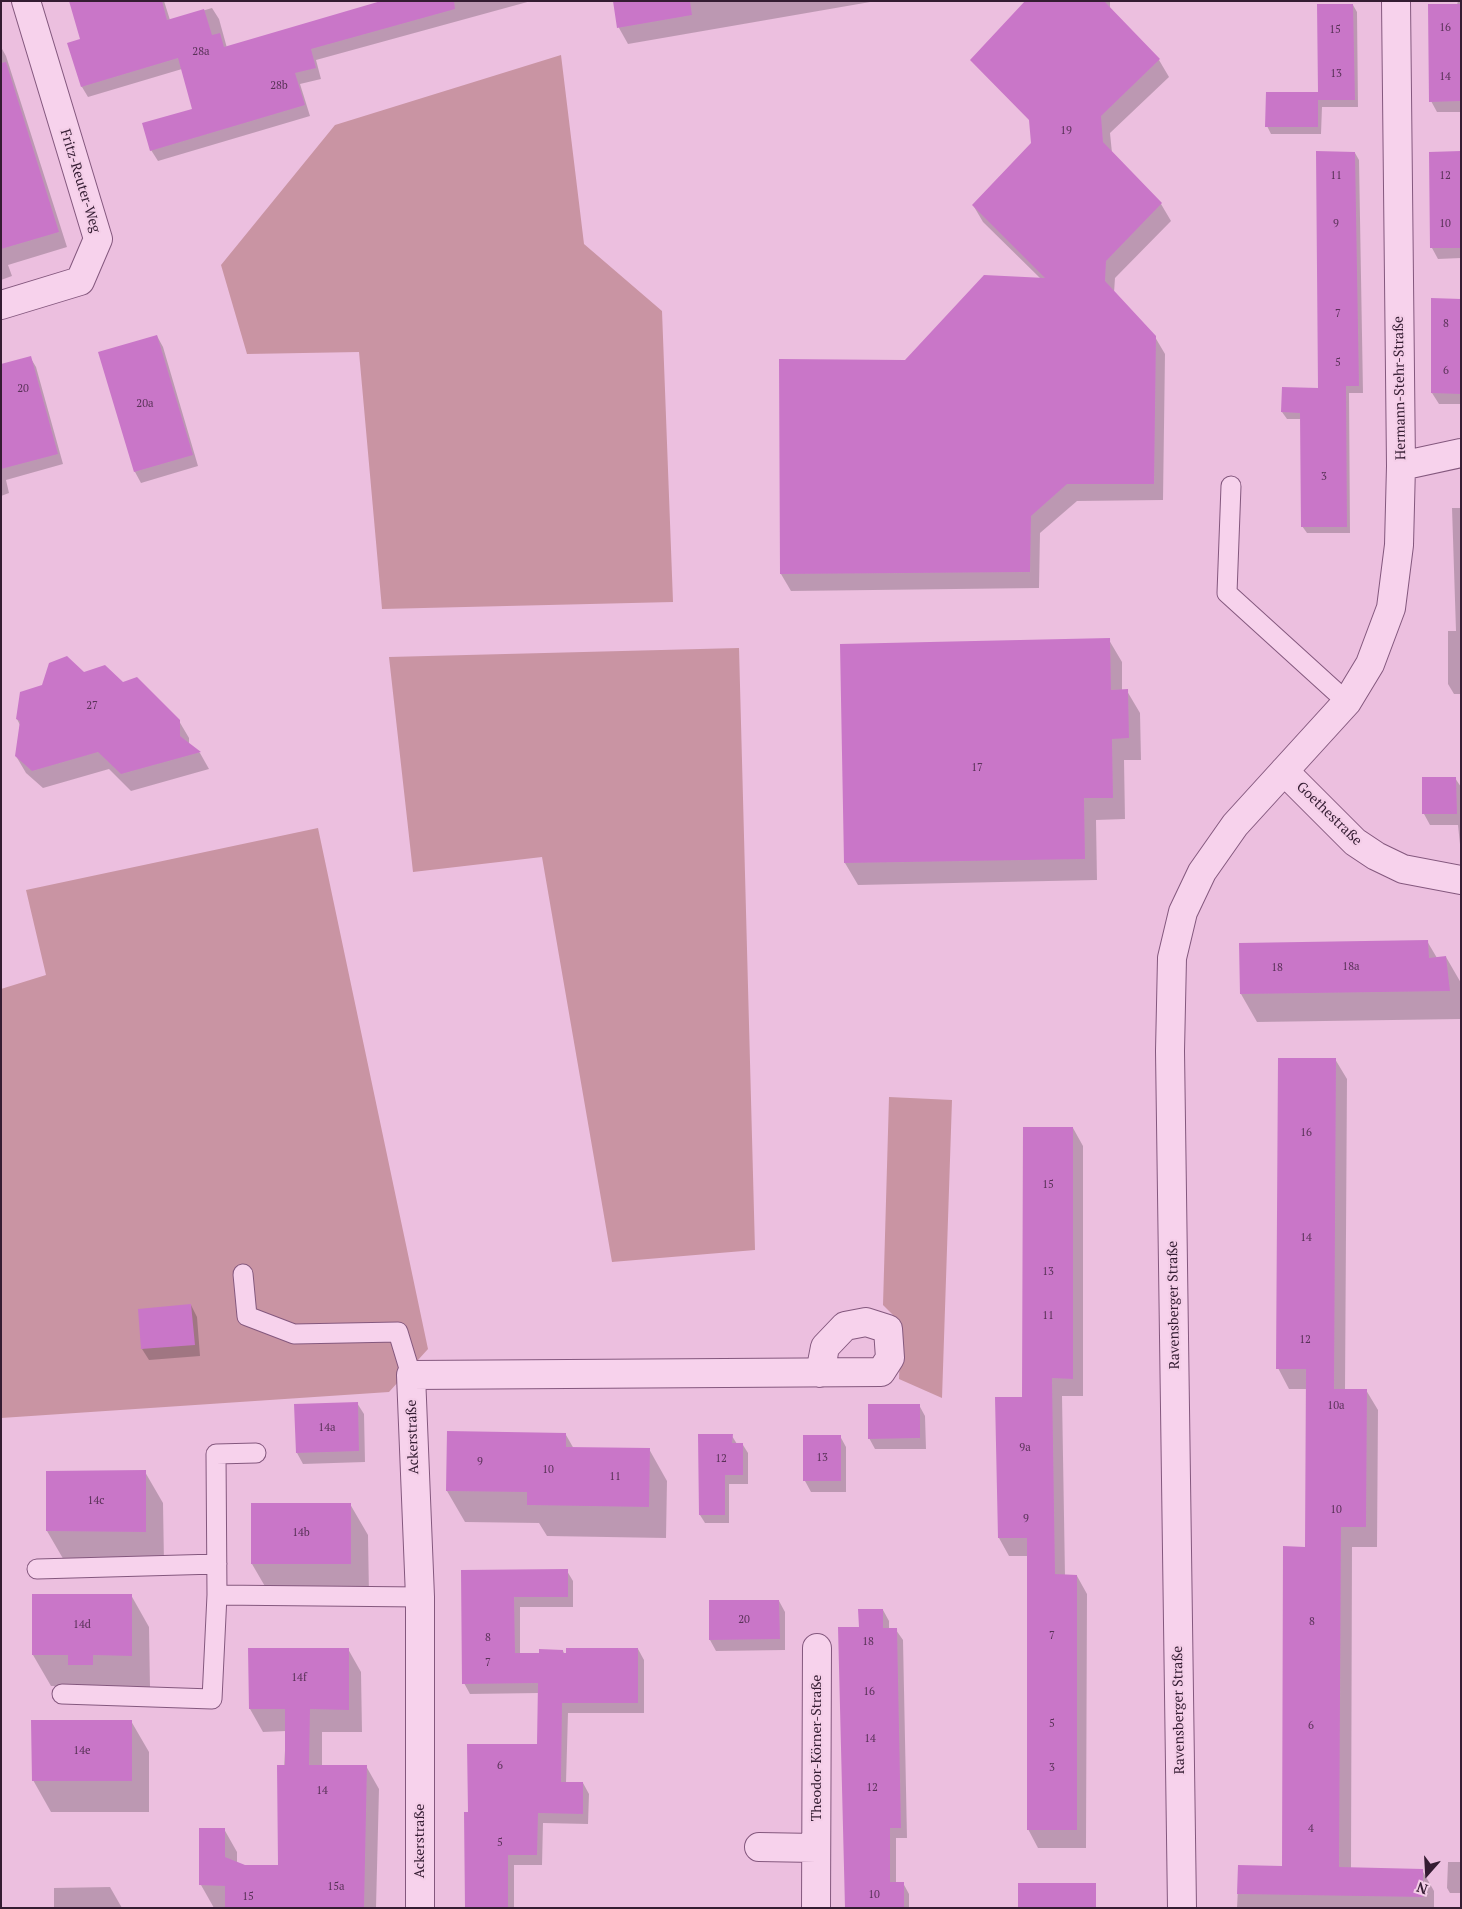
<!DOCTYPE html>
<html>
<head>
<meta charset="utf-8">
<style>
	body { margin:0 }
	#map { position:relative; width:1462px; height:1909px; overflow:hidden; background:#ecbfdf; font-family:"PT Serif",serif }
	canvas { display:block }
	.frame { position:absolute; inset:0; border:2px solid #341c32; pointer-events:none }
	.north { position:absolute; left:1402px; top:1849px; width:50px; height:50px; -webkit-text-stroke:4px #f4cee8; paint-order:stroke; rotate:199deg; font-size:14px; font-weight:700; line-height:20px; text-align:center; color:#341c32 }
	.north::after { content:''; display:block; margin:auto; width:18px; height:22px; background:#341c32; clip-path:polygon(50% 0,100% 100%,50% 72%,0 100%) }
</style>
</head>
<body>
<div id="map">
<canvas width="1462" height="1909"></canvas>
<div class="frame"></div>
<div class="north">N</div>
</div>
<script>
const context = document.querySelector('canvas').getContext('2d');
context.lineJoin = 'round';
function fillPath(path, color) {
  context.fillStyle = color;
  context.fill(path, 'evenodd');
}
function poly(rows) {
  const path = new Path2D();
  for (const r of rows) {
    path.moveTo(r[0], r[1]);
    for (let i = 2; i < r.length; i += 2) path.lineTo(r[i], r[i + 1]);
  }
  return path;
}
function strokePath(path, color, width, dash) {
  context.strokeStyle = color;
  context.lineWidth = width;
  context.lineCap = dash ? 'butt' : 'round';
  context.setLineDash(dash || []);
  context.stroke(path);
}
function label(font, color, halo, rows, align = 'center') {
  context.font = font + ' "PT Serif",serif';
  context.lineWidth = 4.5;
  context.setLineDash([]);
  context.textBaseline = 'middle';
  context.strokeStyle = halo;
  context.fillStyle = color;
  for (const [text, x, y, turn = 0] of rows) {
    context.save();
    context.translate(x, y);
    context.rotate((+turn || 0) * Math.PI / 180);
    context.textAlign = isNaN(turn) ? turn : align;
    if (halo) context.strokeText(text, 0, 0);
    context.fillText(text, 0, 0);
    context.restore();
  }
}
const green = poly([
	[561,55,584,244,662,311,673,602,382,609,359,352,247,354,221,265,335,125],
	[739,648,755,1250,612,1262,542,857,413,872,389,657],
	[318,828,428,1349,389,1392,1,1418,1,989,46,975,26,890],
	[889,1097,952,1100,942,1398,899,1379,901,1323,883,1305]
]);
const shadow = poly([
	[124,1,164,1,170,20,212,8,219,19,227,48,388,1,531,1,316,60,321,79,300,84,310,116,158,161,151,150,193,110,182,69,88,97,82,87,69,44,81,40],
	[614,1,876,1,628,44,619,28],
	[1031,1,1110,1,1110,9,1159,60,1169,77,1110,133,1112,153,1161,204,1171,221,1115,278,1114,293,1155,337,1165,354,1163,500,1077,501,1040,533,1039,588,791,591,781,574,905,362,1041,279,983,222,973,205,1032,143],
	[1458,1,1461,1,1461,112,1437,112,1431,101],
	[1353,5,1357,12,1358,107,1322,107,1321,134,1271,134,1267,126,1319,93],
	[1,47,6,56,67,247,8,265,12,276,1,280],
	[1355,153,1359,160,1363,393,1349,393,1350,533,1307,533,1302,526,1302,419,1287,419,1282,412,1319,389],
	[1461,206,1461,258,1438,259,1432,248],
	[1432,300,1461,300,1461,404,1439,404,1432,393],
	[157,336,163,347,198,466,141,483,135,472,99,353],
	[30,357,36,367,63,464,6,480,9,493,1,496,1,366],
	[1452,508,1461,508,1461,694,1454,694,1448,684,1448,631,1456,631],
	[1109,640,1122,662,1122,691,1127,691,1140,713,1141,760,1124,760,1125,819,1096,820,1097,880,858,885,845,863],
	[84,673,123,683,179,721,189,738,189,744,200,753,209,769,131,791,109,769,43,788,26,773,16,756,20,725,17,719],
	[1455,778,1461,787,1461,854,1458,825,1430,825,1424,814],
	[1427,941,1437,958,1446,957,1461,983,1461,1019,1257,1022,1241,994],
	[1335,1059,1347,1079,1345,1390,1366,1390,1378,1410,1377,1547,1352,1547,1351,1869,1422,1870,1434,1891,1434,1908,1237,1908,1239,1867,1283,1868,1306,1548,1307,1389,1289,1389,1278,1368],
	[1073,1128,1083,1146,1083,1396,1062,1396,1065,1576,1077,1576,1087,1594,1086,1848,1038,1848,1028,1829,1029,1556,1009,1556,999,1538,997,1399,1024,1398],
	[191,1305,197,1317,200,1356,149,1360,142,1349],
	[357,1403,364,1414,365,1462,303,1464,297,1453],
	[919,1405,925,1416,926,1449,875,1449,869,1438],
	[448,1433,566,1435,574,1449,649,1449,667,1481,666,1538,547,1536,539,1523,465,1522,447,1491],
	[732,1436,737,1444,743,1445,748,1453,748,1484,729,1484,729,1523,705,1523,700,1515],
	[804,1436,840,1436,846,1447,846,1492,811,1492,805,1481],
	[47,1472,145,1472,163,1503,164,1563,65,1562,47,1531],
	[350,1504,368,1535,369,1595,270,1595,252,1564],
	[462,1571,567,1571,573,1581,573,1607,520,1607,520,1654,540,1654,563,1651,565,1655,638,1649,644,1660,644,1713,568,1713,566,1783,583,1783,589,1794,588,1824,543,1823,542,1865,514,1865,514,1908,466,1908,469,1813,538,1745,539,1693,470,1694,464,1683],
	[131,1595,149,1627,150,1687,51,1686,33,1655],
	[779,1601,785,1612,785,1650,716,1651,710,1640],
	[883,1610,889,1621,889,1629,896,1630,903,1640,907,1838,896,1838,896,1883,903,1883,909,1894,909,1908,846,1908,860,1628],
	[348,1649,361,1672,362,1732,322,1732,322,1766,366,1766,379,1789,376,1908,214,1908,201,1885,200,1830,224,1829,237,1852,237,1863,245,1867,279,1867,286,1731,263,1732,250,1709],
	[131,1721,149,1752,149,1812,51,1812,33,1780],
	[1448,1862,1461,1862,1461,1893,1450,1893,1447,1888],
	[110,1887,122,1908,54,1908,54,1888]
]);
const building = poly([
	[69,1,162,1,167,20,204,9,212,35,220,33,224,47,381,1,454,1,455,9,311,49,316,68,295,73,305,105,150,151,142,123,192,109,178,58,81,87,67,43,80,39],
	[613,1,690,1,692,15,617,28],
	[1025,1,1104,1,1160,59,1101,116,1103,142,1162,203,1106,261,1105,281,1156,336,1154,484,1067,484,1031,516,1030,572,780,574,779,359,905,360,984,275,1045,278,972,205,1031,143,1029,120,970,60],
	[1317,4,1353,4,1355,100,1318,100,1318,127,1265,127,1266,92,1318,92],
	[1428,4,1461,4,1461,101,1429,102],
	[6,62,59,232,1,249,1,63],
	[1316,151,1355,152,1359,386,1346,386,1347,527,1301,527,1300,413,1281,412,1282,387,1318,388],
	[1461,151,1461,248,1430,248,1429,152],
	[1431,298,1461,299,1461,394,1431,393],
	[157,335,193,455,134,472,98,352],
	[31,356,58,454,1,469,1,364],
	[1110,638,1111,690,1128,689,1129,738,1112,739,1113,798,1084,798,1085,859,844,863,840,644],
	[67,656,84,672,105,665,123,682,137,677,180,720,180,736,201,752,121,774,98,752,32,771,15,756,20,721,16,719,20,692,42,685,49,663],
	[1422,777,1456,777,1457,814,1422,814],
	[1428,940,1429,958,1446,956,1450,991,1240,994,1239,943],
	[1278,1058,1336,1058,1334,1389,1367,1389,1366,1527,1341,1527,1339,1867,1423,1869,1423,1897,1237,1894,1238,1865,1282,1866,1283,1546,1305,1547,1306,1369,1276,1369],
	[1023,1127,1073,1127,1073,1379,1052,1378,1055,1574,1077,1575,1077,1830,1027,1830,1027,1538,998,1538,995,1397,1022,1397],
	[191,1304,195,1345,141,1349,138,1309],
	[358,1402,359,1451,296,1453,294,1404],
	[868,1404,920,1404,920,1438,868,1439],
	[447,1431,566,1433,566,1447,650,1448,649,1507,527,1505,527,1492,446,1491],
	[698,1434,733,1434,732,1443,743,1443,743,1475,725,1475,725,1515,699,1515],
	[803,1435,841,1435,841,1481,803,1481],
	[146,1470,146,1532,46,1531,46,1471],
	[251,1503,351,1503,351,1564,251,1564],
	[568,1569,568,1597,514,1597,515,1653,539,1653,539,1649,563,1650,563,1653,566,1653,566,1648,638,1648,638,1703,562,1703,561,1782,583,1782,583,1814,538,1813,537,1855,508,1855,508,1908,465,1908,464,1812,468,1812,467,1744,537,1744,538,1683,462,1684,461,1570],
	[32,1594,132,1594,132,1656,93,1655,93,1665,68,1665,68,1655,32,1655],
	[709,1600,779,1600,780,1639,709,1640],
	[858,1609,883,1609,883,1628,897,1628,901,1828,890,1828,890,1882,904,1882,904,1908,845,1908,838,1627,859,1627],
	[248,1648,349,1648,349,1710,310,1709,309,1765,367,1765,364,1908,225,1908,225,1886,199,1885,199,1828,225,1828,225,1857,245,1865,278,1865,277,1765,285,1765,285,1709,249,1709],
	[31,1720,132,1720,132,1781,32,1781],
	[1018,1883,1096,1883,1096,1908,1018,1908]
]);
const service = poly([
	[1231,486,1227,593,1347,702],
	[243,1274,247,1316,294,1334,398,1332,411,1375],
	[37,1569,217,1564],
	[217,1595,216,1454,256,1453],
	[62,1694,212,1699,217,1595,420,1597]
]);
const minor = poly([
	[1,305,80,281,98,239,26,1],
	[1401,466,1461,453],
	[1284,771,1355,842,1376,856,1403,869,1461,880],
	[759,1847,816,1848],
	[420,1908,420,1597,411,1375,881,1372,890,1358,888,1329,866,1322,845,1326,825,1347,820,1373],
	[816,1908,817,1648],
	[1182,1908,1170,1051,1172,958,1183,912,1202,872,1235,825,1347,702,1370,664,1391,608,1399,545,1401,466,1396,1]
]);
const numberNames = [
	["16",1445,28],
	["15",1335,30],
	["28a",201,52],
	["13",1336,74],
	["14",1445,77],
	["28b",279,86],
	["19",1066,131],
	["11",1336,176],
	["12",1445,176],
	["9",1336,224],
	["10",1445,224],
	["7",1338,314],
	["8",1446,324],
	["5",1338,363],
	["6",1446,371],
	["20",23,389],
	["20a",145,404],
	["3",1324,477],
	["27",92,706],
	["17",977,768],
	["18a",1351,967],
	["18",1277,968],
	["16",1306,1133],
	["15",1048,1185],
	["14",1306,1238],
	["13",1048,1272],
	["11",1048,1316],
	["12",1305,1340],
	["10a",1336,1406],
	["14a",327,1428],
	["9a",1025,1448],
	["13",822,1458],
	["12",721,1459],
	["9",480,1462],
	["10",548,1470],
	["11",615,1477],
	["14c",96,1501],
	["10",1336,1510],
	["9",1026,1519],
	["14b",301,1533],
	["20",744,1620],
	["8",1312,1622],
	["14d",82,1625],
	["7",1052,1636],
	["8",488,1638],
	["18",868,1642],
	["7",488,1663],
	["14f",299,1678],
	["16",869,1692],
	["5",1052,1724],
	["6",1311,1726],
	["14",870,1739],
	["14e",82,1751],
	["6",500,1766],
	["3",1052,1768],
	["12",872,1788],
	["14",322,1791],
	["4",1311,1829],
	["5",500,1843],
	["15a",336,1887],
	["10",874,1895],
	["15",248,1897]
];
const streetNames = [
	["Fritz-Reuter-Weg",80,181,73],
	["Hermann-Stehr-Straße",1400,388,-91],
	["Goethestraße",1329,814,44],
	["Ravensberger Straße",1174,1305,-91],
	["Ackerstraße",413,1437,-92],
	["Ravensberger Straße",1179,1710,-91],
	["Theodor-Körner-Straße",817,1748,-90],
	["Ackerstraße",420,1841,-90]
];
fillPath(green, '#c994a3');
fillPath(shadow, '#0003');
fillPath(building, '#c976c8');
strokePath(service, '#84587e', 21);
strokePath(minor, '#84587e', 30);
strokePath(service, '#f7d2ec', 19);
strokePath(minor, '#f7d2ec', 28);
label('11px', '#593258', null, numberNames);
label('14px', '#341c32', '#f4cee8', streetNames);
</script>
</body>
</html>
